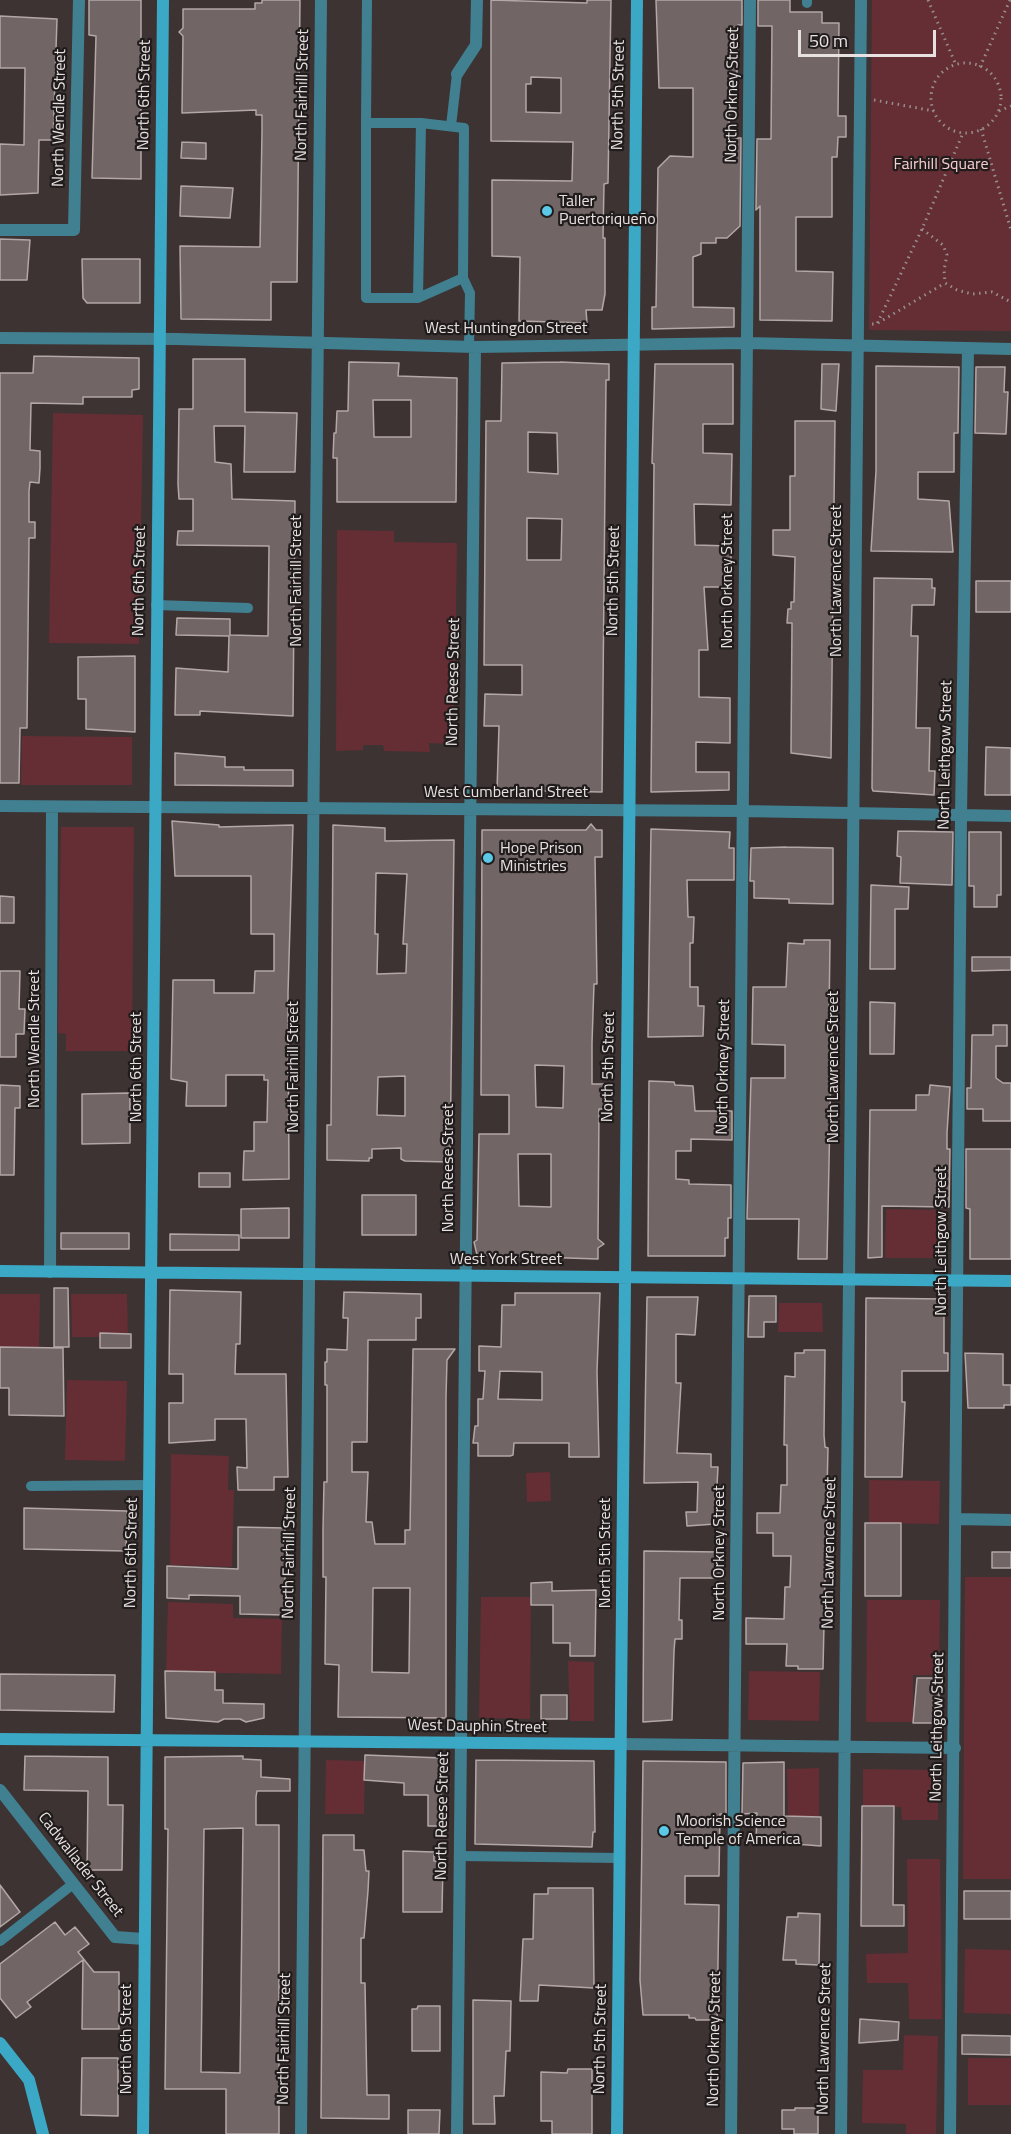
<!DOCTYPE html>
<html>
<head>
<meta charset="utf-8">
<style>
	body { margin:0 }
	#map { position:relative; width:1011px; height:2134px; overflow:hidden; background:#3d3333; font-family:"Titillium Web",sans-serif }
	canvas { display:block }
	.scale { position:absolute; left:798px; top:30px; width:138px; height:27px; box-sizing:border-box; border:3px solid #e8e1e1; border-top:0; padding-left:8px; font-size:18px; line-height:21px; white-space:nowrap; color:#e8e1e1; -webkit-text-stroke:4px #211c1c; paint-order:stroke }
</style>
</head>
<body>
<div id="map">
<canvas width="1011" height="2134"></canvas>
<div class="scale">50 m</div>
</div>
<script>
const context = document.querySelector('canvas').getContext('2d');
context.lineJoin = 'round';
function fillPath(path, color) {
  context.fillStyle = color;
  context.fill(path, 'evenodd');
}
function poly(rows) {
  const path = new Path2D();
  for (const r of rows) {
    if (r.length === 3) {
      path.moveTo(r[0] + r[2], r[1]);
      path.arc(r[0], r[1], r[2], 0, 2 * Math.PI);
      continue;
    }
    path.moveTo(r[0], r[1]);
    for (let i = 2; i < r.length; i += 2) path.lineTo(r[i], r[i + 1]);
  }
  return path;
}
function strokePath(path, color, width, dash) {
  context.strokeStyle = color;
  context.lineWidth = width;
  context.lineCap = dash ? 'butt' : 'round';
  context.setLineDash(dash || []);
  context.stroke(path);
}
function label(font, color, halo, rows, align = 'center') {
  context.font = font + ' "Titillium Web",sans-serif';
  context.lineWidth = 4.5;
  context.setLineDash([]);
  context.textBaseline = 'middle';
  context.strokeStyle = halo;
  context.fillStyle = color;
  for (const [text, x, y, turn = 0] of rows) {
    context.save();
    context.translate(x, y);
    context.rotate((+turn || 0) * Math.PI / 180);
    context.textAlign = isNaN(turn) ? turn : align;
    if (halo) context.strokeText(text, 0, 0);
    context.fillText(text, 0, 0);
    context.restore();
  }
}
const green = poly([
	[872,0,1011,0,1011,331,869,330],
	[53,413,143,415,139,644,49,643],
	[337,530,394,531,394,542,457,543,454,744,429,743,430,752,384,751,383,745,363,745,363,750,336,751],
	[22,736,132,737,132,785,21,785],
	[61,827,134,827,132,1051,66,1051,66,1034,58,1033],
	[886,1209,945,1210,944,1258,885,1258],
	[0,1294,40,1294,39,1350,0,1349],
	[71,1294,127,1294,128,1337,72,1337],
	[779,1303,822,1303,823,1332,778,1332],
	[67,1380,127,1381,125,1461,65,1460],
	[171,1454,229,1456,228,1490,234,1490,232,1567,170,1565],
	[550,1472,551,1501,527,1502,526,1473],
	[869,1480,940,1481,939,1524,869,1523],
	[965,1577,1011,1577,1011,1879,963,1879],
	[481,1597,531,1597,530,1719,479,1718],
	[867,1600,940,1600,939,1675,913,1675,913,1722,866,1722],
	[168,1602,233,1604,233,1618,282,1619,281,1674,166,1672],
	[568,1661,594,1662,594,1721,570,1721],
	[749,1671,820,1672,819,1721,748,1720],
	[326,1760,365,1761,364,1814,325,1814],
	[819,1768,819,1816,788,1816,787,1769],
	[863,1769,938,1770,938,1820,902,1820,901,1807,863,1807],
	[907,1859,940,1859,942,2019,909,2019,908,1983,867,1983,866,1954,908,1953],
	[965,1949,1011,1950,1011,2014,964,2013],
	[904,2035,938,2036,936,2134,906,2134,906,2124,862,2123,863,2070,903,2070],
	[968,2058,1011,2058,1011,2105,968,2105]
]);
const building = poly([
	[89,0,141,0,141,179,92,178,96,36,89,35,89,0],
	[262,0,300,0,297,282,271,282,271,320,181,319,180,246,260,247,262,132,262,115,256,115,256,110,182,113,183,36,179,32,183,28,183,9,255,9,255,3,262,3,262,0],
	[491,0,587,3,587,0,611,0,608,183,604,184,603,238,605,238,605,294,602,310,586,310,587,323,519,321,520,257,492,256,492,180,572,181,573,142,491,141,491,0],
	[531,77,561,78,561,113,526,112,526,84,531,84,531,77],
	[656,0,742,0,742,25,738,25,737,73,730,73,729,138,741,138,740,226,727,238,716,238,716,243,701,243,701,254,693,257,693,307,734,308,734,327,652,329,652,307,656,307,658,168,670,156,693,157,693,88,659,88,656,0],
	[758,0,790,0,790,12,822,12,822,23,839,23,838,116,846,116,846,137,838,137,837,157,832,157,832,217,796,217,796,271,833,272,832,321,760,320,760,206,756,210,757,139,771,139,772,26,758,26,758,0],
	[0,16,57,19,53,140,39,140,38,193,0,195,0,144,24,145,25,68,0,68,0,16],
	[182,142,206,143,206,159,181,158,182,142],
	[181,186,233,188,230,218,180,216,181,186],
	[0,239,30,240,27,280,0,280,0,239],
	[82,259,140,259,140,303,87,303,83,298,82,259],
	[34,356,139,358,139,389,132,390,132,397,83,397,83,404,31,403,30,450,40,451,40,468,39,483,30,482,29,491,29,522,35,522,35,538,29,538,27,728,20,728,19,783,0,783,0,373,33,373,34,356],
	[193,359,245,359,245,412,297,413,295,472,244,472,245,426,214,426,215,462,231,464,232,499,295,501,293,716,200,711,200,715,175,715,176,668,228,672,229,636,176,635,177,618,230,619,230,635,268,636,269,546,177,545,178,531,193,531,193,499,179,499,178,484,179,409,193,409,193,359],
	[349,362,399,363,398,376,457,378,456,502,337,502,337,458,333,458,334,433,336,433,337,411,348,411,349,362],
	[373,400,411,400,411,437,374,437,373,400],
	[560,362,609,364,609,380,606,380,602,792,497,790,499,726,484,726,485,694,522,695,522,665,484,665,486,421,501,421,502,363,560,362],
	[528,432,557,433,558,474,528,472,528,432],
	[527,518,562,519,561,560,527,560,527,518],
	[655,364,733,364,733,424,703,424,703,453,732,454,731,505,694,504,695,545,731,546,731,587,704,587,708,650,699,650,699,697,730,698,730,743,696,742,696,772,729,772,729,790,651,792,654,464,652,463,655,364],
	[822,364,839,364,836,411,821,409,822,364],
	[876,366,959,367,958,433,954,433,954,472,918,472,918,499,949,501,953,552,871,551,876,471,876,366],
	[976,367,1005,367,1004,392,1008,392,1006,434,975,433,976,367],
	[795,421,835,421,831,758,791,753,792,623,787,623,788,609,791,609,791,602,794,602,795,557,773,555,773,530,790,530,790,476,795,476,795,421],
	[874,578,932,579,932,588,935,588,934,605,912,605,911,636,918,636,916,728,930,728,929,771,935,771,934,795,873,791,872,788,874,578],
	[976,581,1011,581,1011,612,976,612,976,581],
	[135,656,135,732,86,729,86,699,78,699,78,657,135,656],
	[986,747,1011,748,1011,795,985,795,986,747],
	[175,753,225,757,225,767,244,767,244,770,293,770,293,786,175,785,175,753],
	[172,821,219,825,219,827,293,825,288,993,289,1179,243,1180,244,1151,254,1151,254,1122,267,1122,268,1080,264,1080,264,1075,226,1075,226,1106,186,1106,187,1082,171,1079,173,980,214,980,214,993,254,993,255,971,274,971,274,934,251,934,251,876,175,876,172,821],
	[591,824,596,830,602,830,602,857,595,857,597,984,594,984,592,1043,592,1084,604,1084,603,1109,599,1109,598,1239,604,1244,598,1248,598,1259,477,1255,474,1242,477,1240,479,1134,509,1134,509,1095,481,1095,482,830,586,830,591,824],
	[535,1065,564,1066,563,1108,536,1107,535,1065],
	[518,1154,551,1154,551,1207,519,1206,518,1154],
	[333,825,385,828,385,841,454,840,450,1162,405,1161,401,1159,401,1148,372,1149,372,1158,369,1158,369,1161,327,1160,327,1125,331,1125,333,825],
	[376,873,407,874,403,944,407,944,406,973,377,974,378,934,375,934,376,873],
	[405,1076,405,1116,377,1115,378,1077,405,1076],
	[651,829,730,832,729,848,734,848,734,880,687,880,688,917,694,917,693,943,690,943,690,987,698,987,698,1006,704,1006,703,1036,648,1037,651,829],
	[898,831,953,832,952,885,900,883,901,857,897,856,898,831],
	[969,832,1001,832,1001,895,997,895,997,907,974,907,974,886,969,886,969,832],
	[786,847,833,848,833,904,789,903,789,899,754,898,754,881,750,881,751,848,786,847],
	[871,885,909,887,908,909,895,909,895,969,870,969,871,885],
	[0,896,14,897,14,923,0,923,0,896],
	[804,940,830,940,829,1019,832,1019,827,1259,798,1259,799,1219,747,1219,751,1078,785,1078,785,1045,752,1044,753,987,786,987,788,943,804,944,804,940],
	[972,957,1011,957,1011,970,972,971,972,957],
	[0,971,20,971,19,1009,25,1009,24,1034,16,1034,16,1057,0,1057,0,971],
	[870,1002,895,1003,894,1054,870,1054,870,1002],
	[993,1025,1007,1025,1007,1046,996,1046,996,1078,1003,1083,1011,1083,1011,1121,983,1121,983,1109,967,1109,967,1088,971,1088,972,1035,993,1035,993,1025],
	[649,1081,674,1082,675,1085,693,1086,695,1111,732,1111,732,1140,691,1139,691,1151,676,1151,676,1179,689,1180,689,1184,731,1185,731,1218,728,1218,728,1238,725,1238,725,1256,648,1256,649,1081],
	[0,1085,20,1086,20,1108,15,1108,14,1175,0,1175,0,1085],
	[930,1085,950,1087,947,1133,947,1149,950,1149,949,1207,882,1206,882,1257,868,1258,870,1110,916,1110,916,1095,929,1095,930,1085],
	[130,1093,130,1143,82,1144,82,1094,130,1093],
	[966,1149,1011,1149,1011,1259,970,1259,970,1209,966,1208,966,1149],
	[199,1173,230,1173,230,1187,199,1187,199,1173],
	[362,1195,416,1195,416,1235,362,1235,362,1195],
	[289,1208,289,1238,241,1238,241,1209,289,1208],
	[61,1233,129,1233,129,1249,61,1249,61,1233],
	[170,1234,239,1235,239,1250,170,1250,170,1234],
	[54,1288,68,1288,69,1347,54,1347,54,1288],
	[170,1290,241,1292,240,1344,236,1344,235,1374,286,1374,288,1477,274,1477,274,1490,238,1490,237,1467,247,1468,246,1419,215,1419,215,1440,169,1443,169,1403,183,1403,183,1374,169,1374,170,1290],
	[344,1292,421,1294,421,1318,416,1318,416,1340,368,1340,367,1442,352,1442,352,1472,368,1472,366,1522,372,1522,375,1544,405,1544,405,1530,410,1530,413,1349,455,1349,447,1360,446,1397,446,1718,338,1717,339,1665,325,1664,326,1577,323,1577,323,1530,324,1482,327,1482,327,1385,325,1385,325,1362,327,1362,327,1349,347,1350,348,1318,343,1318,344,1292],
	[373,1588,410,1588,409,1673,372,1672,373,1588],
	[515,1293,600,1293,597,1371,599,1457,569,1457,569,1443,514,1443,513,1455,510,1456,478,1456,478,1443,473,1443,475,1426,478,1426,478,1399,483,1399,485,1371,479,1371,479,1346,501,1347,502,1305,515,1305,515,1293],
	[500,1371,542,1372,542,1400,498,1399,500,1371],
	[749,1296,776,1296,776,1322,764,1322,764,1337,748,1337,749,1296],
	[647,1297,698,1297,695,1335,676,1334,676,1383,681,1383,677,1453,711,1454,711,1467,718,1467,715,1524,687,1526,686,1512,697,1512,698,1482,644,1483,647,1297],
	[866,1298,944,1299,944,1353,948,1353,948,1371,902,1371,902,1402,905,1402,902,1477,865,1477,866,1298],
	[100,1333,131,1334,131,1348,100,1348,100,1333],
	[0,1347,63,1348,64,1416,9,1415,9,1388,0,1388,0,1347],
	[804,1350,825,1350,824,1435,825,1447,828,1448,823,1669,798,1669,798,1666,786,1666,787,1644,746,1644,746,1618,784,1619,785,1587,790,1587,791,1556,773,1556,773,1533,757,1533,757,1513,780,1513,781,1485,787,1485,787,1445,784,1445,785,1376,795,1377,795,1353,804,1353,804,1350],
	[965,1353,1003,1354,1003,1385,1011,1385,1011,1405,1004,1405,1004,1408,968,1408,965,1353],
	[24,1508,127,1511,126,1551,24,1549,24,1508],
	[865,1523,901,1523,901,1596,865,1596,865,1523],
	[238,1527,285,1528,285,1615,240,1614,240,1596,189,1595,189,1599,167,1598,167,1566,238,1569,238,1527],
	[644,1551,720,1552,722,1578,680,1578,679,1620,682,1620,682,1639,675,1639,674,1651,672,1720,643,1722,644,1551],
	[992,1552,1011,1552,1011,1568,992,1568,992,1552],
	[552,1582,552,1591,596,1590,595,1656,570,1656,570,1643,553,1643,553,1605,531,1605,531,1583,552,1582],
	[165,1671,215,1672,215,1690,223,1690,223,1703,264,1704,264,1718,246,1722,240,1719,224,1719,218,1722,166,1718,165,1671],
	[0,1674,115,1675,114,1712,0,1710,0,1674],
	[917,1678,939,1678,939,1723,913,1723,917,1678],
	[541,1695,567,1695,567,1719,541,1719,541,1695],
	[365,1755,443,1758,440,1826,428,1826,428,1795,404,1795,404,1783,364,1780,365,1755],
	[25,1756,108,1757,108,1805,123,1805,122,1870,87,1870,88,1791,24,1790,25,1756],
	[243,1756,243,1759,261,1760,261,1777,290,1779,290,1791,257,1791,256,1797,256,1825,279,1825,279,2134,226,2134,226,2089,165,2089,168,1829,165,1829,165,1757,243,1756],
	[243,1828,240,2073,201,2072,204,1829,243,1828],
	[476,1760,594,1761,595,1832,593,1832,592,1847,475,1844,476,1760],
	[643,1761,726,1762,726,1814,720,1814,719,1876,685,1876,685,1904,719,1905,717,2020,696,2020,695,2018,689,2018,689,2015,643,2015,640,1980,643,1761],
	[784,1762,784,1816,821,1817,821,1846,756,1841,757,1813,742,1814,743,1763,784,1762],
	[862,1806,894,1806,893,1905,904,1905,904,1926,861,1926,862,1806],
	[323,1835,354,1835,354,1850,364,1850,366,1871,369,1871,368,1891,364,1938,361,1938,361,1983,365,1983,367,2095,389,2095,389,2119,321,2118,323,1835],
	[403,1851,434,1852,434,1861,443,1862,442,1912,403,1912,403,1851],
	[0,1885,20,1912,0,1927,0,1885],
	[548,1888,593,1888,594,1988,539,1985,538,2001,520,2001,523,1939,533,1939,534,1894,548,1894,548,1888],
	[964,1891,1011,1891,1011,1919,964,1919,964,1891],
	[798,1913,820,1914,819,1965,796,1964,796,1960,783,1960,787,1917,798,1917,798,1913],
	[55,1922,65,1935,75,1927,89,1944,78,1952,94,1972,119,1972,119,2029,82,2029,83,1960,27,2002,31,2007,16,2018,0,1998,0,1964,55,1922],
	[473,2000,511,2001,510,2051,506,2051,504,2096,494,2096,495,2124,473,2124,473,2000],
	[418,2006,440,2006,440,2051,412,2051,412,2009,417,2009,418,2006],
	[860,2019,899,2022,898,2040,859,2043,860,2019],
	[962,2035,1011,2036,1011,2055,962,2054,962,2035],
	[82,2058,118,2058,118,2116,81,2115,82,2058],
	[568,2069,592,2069,592,2134,552,2134,552,2121,541,2121,541,2072,567,2073,568,2069],
	[795,2108,818,2108,818,2134,794,2134,794,2129,782,2129,782,2110,795,2110,795,2108],
	[408,2110,440,2110,439,2134,408,2134,408,2110]
]);
const path = poly([
	[928,0,956,65],
	[966,98,35],
	[980,67,1010,0],
	[874,100,934,111],
	[999,111,1011,106],
	[981,129,1011,230],
	[922,229,943,245,947,255,944,270,945,283,957,290,972,294,992,292,1011,302],
	[878,323,945,283],
	[872,324,877,324,922,229,963,133]
]);
const lane = poly([
	[807,0,807,3],
	[366,123,421,123,418,298,366,298,366,123,367,0],
	[451,126,457,74],
	[463,278,470,293,469,346],
	[418,298,463,278,464,128,421,123],
	[156,605,248,608],
	[31,1486,149,1485],
	[459,1856,620,1858],
	[0,1941,73,1884]
]);
const street = poly([
	[457,74,476,45,477,0],
	[0,230,74,230,79,0],
	[0,338,177,339,475,347,746,343,1011,349],
	[0,806,743,811,1011,816],
	[50,1272,52,807],
	[956,1519,1011,1520],
	[621,1744,955,1748],
	[0,1790,115,1937,144,1939],
	[301,2134,321,0],
	[457,2134,475,347],
	[731,2134,750,0],
	[841,2134,861,0],
	[950,2134,961,816,968,348]
]);
const secondary = poly([
	[0,1271,1011,1281],
	[0,1739,621,1744],
	[0,2043,29,2080,43,2134],
	[143,2134,163,0],
	[617,2134,637,0]
]);
const markers = [
	[547,211,6,"#5ac8e6"],
	[488,858,6,"#5ac8e6"],
	[664,1831,6,"#5ac8e6"]
];
const streetNames = [
	["North 6th Street",145,95,-89],
	["North Fairhill Street",303,95,-89],
	["North 5th Street",619,95,-89],
	["North Orkney Street",733,95,-89],
	["North Wendle Street",60,118,-89],
	["West Huntingdon Street",506,329],
	["North 6th Street",140,581,-89],
	["North Fairhill Street",297,581,-90],
	["North 5th Street",614,581,-89],
	["North Orkney Street",728,581,-90],
	["North Lawrence Street",837,581,-90],
	["North Reese Street",454,682,-89],
	["North Leithgow Street",946,755,-89],
	["West Cumberland Street",506,793],
	["North Wendle Street",35,1039,-90],
	["North 6th Street",137,1067,-90],
	["North Fairhill Street",294,1067,-90],
	["North 5th Street",609,1067,-89],
	["North Orkney Street",724,1067,-89],
	["North Lawrence Street",834,1067,-90],
	["North Reese Street",449,1168,-90],
	["North Leithgow Street",942,1241,-90],
	["West York Street",506,1260],
	["North 6th Street",132,1553,-89],
	["North Fairhill Street",290,1553,-89],
	["North 5th Street",606,1553,-90],
	["North Orkney Street",720,1553,-90],
	["North Lawrence Street",830,1553,-89],
	["West Dauphin Street",477,1727,1],
	["North Leithgow Street",938,1727,-89],
	["North Reese Street",443,1816,-89],
	["Cadwallader Street",80,1865,52],
	["North 6th Street",127,2039,-90],
	["North Fairhill Street",285,2039,-89],
	["North 5th Street",601,2039,-89],
	["North Orkney Street",715,2039,-89],
	["North Lawrence Street",825,2039,-89]
];
const parkNames = [
	["Fairhill Square",941,165]
];
const poiNames = [
	["Taller",559,202],
	["Puertoriqueño",559,220],
	["Hope Prison",500,849],
	["Ministries",500,867],
	["Moorish Science",676,1822],
	["Temple of America",676,1840]
];
fillPath(green, '#642e34');
fillPath(building, '#726566');
strokePath(building, '#b4a7a7', 1.5);
strokePath(path, '#978f8f', 3, [1.5, 4.5]);
strokePath(lane, '#418091', 10);
strokePath(street, '#418091', 12);
strokePath(secondary, '#3ba8c5', 12);
for (const [x, y, r, color] of markers) {
  const dot = new Path2D();
  dot.arc(x, y, r, 0, 2 * Math.PI);
  context.fillStyle = color;
  context.fill(dot);
  strokePath(dot, '#211c1c', 2);
}
label('16px', '#e8e1e1', '#211c1c', streetNames);
label('16px', '#f8ccce', '#211c1c', parkNames);
label('16px', '#e8e1e1', '#211c1c', poiNames, 'left');
</script>
</body>
</html>
